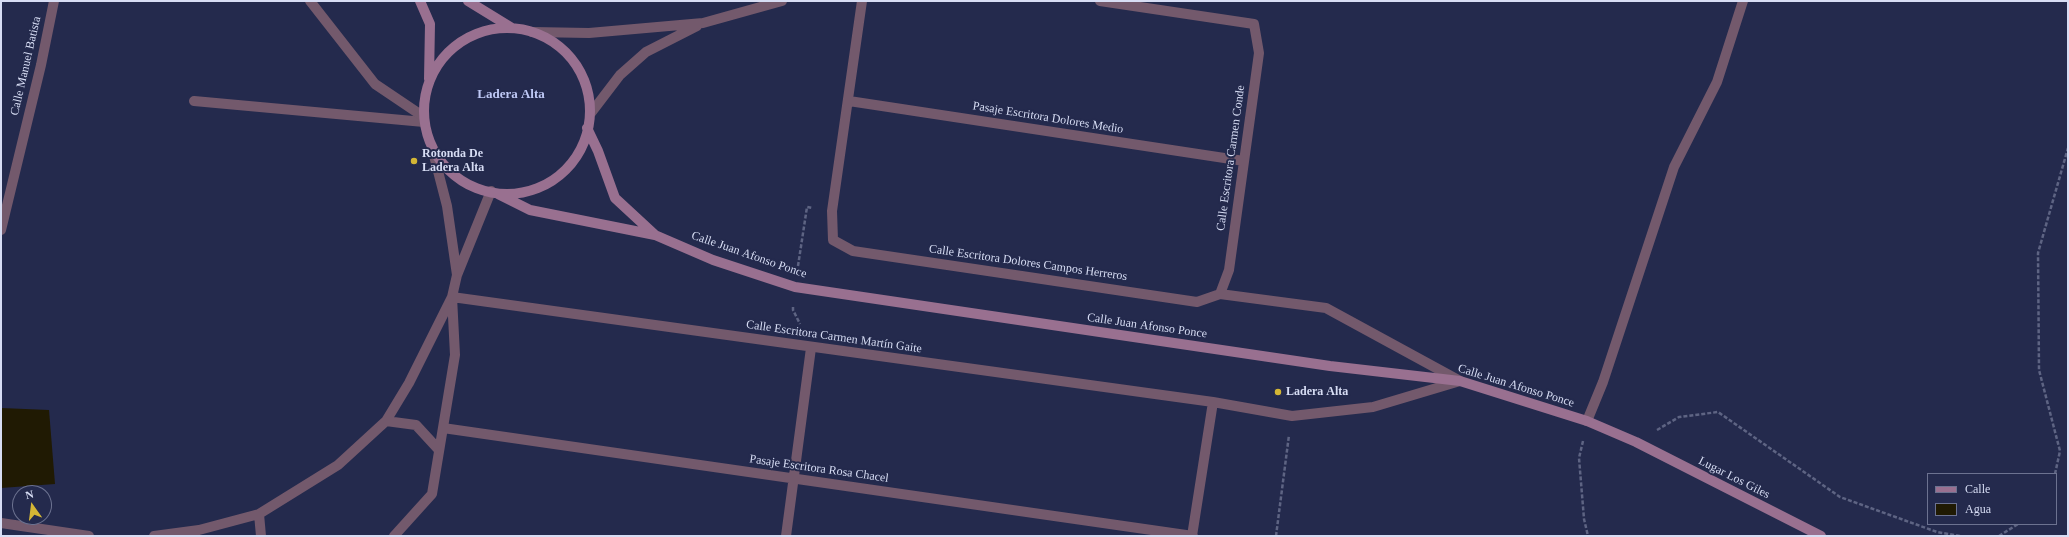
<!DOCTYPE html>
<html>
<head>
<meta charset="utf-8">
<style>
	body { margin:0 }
	#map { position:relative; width:2069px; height:537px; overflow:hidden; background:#242a4d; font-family:Georgia,serif }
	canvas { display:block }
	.frame { position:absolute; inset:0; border:2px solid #d7ddf4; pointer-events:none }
	.legend { position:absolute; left:1927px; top:473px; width:130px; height:52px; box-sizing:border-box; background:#242a4d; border:1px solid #6c7290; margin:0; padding:5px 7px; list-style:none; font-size:12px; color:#d7ddf4 }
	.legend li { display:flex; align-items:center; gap:8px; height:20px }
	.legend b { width:20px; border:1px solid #6c7290 }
	.north { position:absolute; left:12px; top:485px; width:40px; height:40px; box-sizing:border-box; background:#242a4d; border:1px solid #6c7290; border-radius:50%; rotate:346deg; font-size:11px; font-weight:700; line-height:16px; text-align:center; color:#d7ddf4 }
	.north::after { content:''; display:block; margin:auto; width:14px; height:18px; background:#d4b635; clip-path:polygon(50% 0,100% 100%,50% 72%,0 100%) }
</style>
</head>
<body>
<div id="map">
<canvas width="2069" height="537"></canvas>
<div class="frame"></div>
<ul class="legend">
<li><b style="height:5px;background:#997090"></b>Calle</li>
<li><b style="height:11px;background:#201a03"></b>Agua</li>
</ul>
<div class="north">N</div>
</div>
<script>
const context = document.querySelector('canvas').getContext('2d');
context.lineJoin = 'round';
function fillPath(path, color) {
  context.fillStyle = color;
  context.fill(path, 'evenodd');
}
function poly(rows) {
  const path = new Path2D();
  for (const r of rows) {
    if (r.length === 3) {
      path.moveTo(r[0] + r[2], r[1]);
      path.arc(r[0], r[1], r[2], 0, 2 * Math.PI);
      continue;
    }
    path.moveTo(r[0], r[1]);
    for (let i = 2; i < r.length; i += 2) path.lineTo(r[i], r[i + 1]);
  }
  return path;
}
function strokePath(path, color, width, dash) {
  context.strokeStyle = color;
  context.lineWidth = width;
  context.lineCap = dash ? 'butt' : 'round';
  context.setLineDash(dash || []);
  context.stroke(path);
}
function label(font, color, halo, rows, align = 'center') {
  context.font = font + ' Georgia,serif';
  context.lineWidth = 4;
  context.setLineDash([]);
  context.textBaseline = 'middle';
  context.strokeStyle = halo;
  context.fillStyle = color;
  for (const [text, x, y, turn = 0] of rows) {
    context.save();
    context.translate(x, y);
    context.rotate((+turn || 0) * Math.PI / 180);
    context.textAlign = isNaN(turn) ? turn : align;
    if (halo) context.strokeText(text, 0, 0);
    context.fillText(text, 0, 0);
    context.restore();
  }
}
const water = poly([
	[1,408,49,410,55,484,1,488]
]);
const path = poly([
	[798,266,807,207,812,208],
	[793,307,793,310,800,324],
	[1657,430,1679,417,1718,412,1840,497,1937,532,1960,536],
	[1583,441,1579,458,1584,519,1588,536],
	[2055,474,2060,451,2039,370,2038,253,2068,148],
	[1276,536,1289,435],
	[1999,536,2018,524]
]);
const lane = poly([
	[194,101,424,122],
	[1587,421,1603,382,1674,167,1717,82,1743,1]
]);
const street = poly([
	[310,1,375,84,424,117],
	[1100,1,1254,24,1259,53,1229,270,1220,294],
	[532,32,589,33,703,23,782,1],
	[849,101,1244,161],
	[591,113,620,75,646,52,697,26],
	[432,148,447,206,457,275],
	[1,230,41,65,54,1],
	[452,297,1213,402,1292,416,1373,407,1460,381,1326,308,1220,294,1197,302,853,251,833,240,832,211,862,1],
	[386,421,416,425,439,450],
	[443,428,1193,536],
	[259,514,261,536],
	[1,523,89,536],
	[154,536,199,530,259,514,338,465,386,421,409,383,452,297],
	[394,536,432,494,455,355,452,297,457,275,491,191],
	[786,536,811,348],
	[1192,536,1213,402]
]);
const secondary = poly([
	[420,1,430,24,429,79],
	[468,1,512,28],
	[507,111,83],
	[587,128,598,151,615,198,655,235],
	[498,194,530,210,655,235,713,260,795,287,1330,366,1460,381,1587,421,1636,442,1821,536]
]);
const markers = [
	[414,161,4,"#d4b635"],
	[1278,392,4,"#d4b635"]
];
const streetNames = [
	["Calle Manuel Batista",26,66,-77],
	["Pasaje Escritora Dolores Medio",1048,118,9],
	["Calle Escritora Carmen Conde",1231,158,-82],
	["Calle Juan Afonso Ponce",749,255,19],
	["Calle Escritora Dolores Campos Herreros",1028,263,8],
	["Calle Juan Afonso Ponce",1147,326,8],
	["Calle Escritora Carmen Martín Gaite",834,337,8],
	["Calle Juan Afonso Ponce",1516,386,17],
	["Pasaje Escritora Rosa Chacel",819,469,8],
	["Lugar Los Giles",1734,478,27]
];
const poiNames = [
	["Rotonda De",422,154],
	["Ladera Alta",422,168],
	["Ladera Alta",1286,392]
];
const neighbourhoodNames = [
	["Ladera Alta",511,95]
];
fillPath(water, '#201a03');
strokePath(path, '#5e6483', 2.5, [4, 2]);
strokePath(lane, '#73596c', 10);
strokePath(street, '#73596c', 10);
strokePath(secondary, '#997090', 10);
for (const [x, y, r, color] of markers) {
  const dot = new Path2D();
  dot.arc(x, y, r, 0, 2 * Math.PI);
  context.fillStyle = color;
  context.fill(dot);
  strokePath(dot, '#242a4d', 1.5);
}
label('12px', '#d7ddf4', '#242a4d', streetNames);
label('bold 12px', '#d7ddf4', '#242a4d', poiNames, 'left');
label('bold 13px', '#bfc9f6', '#242a4d', neighbourhoodNames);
</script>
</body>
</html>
